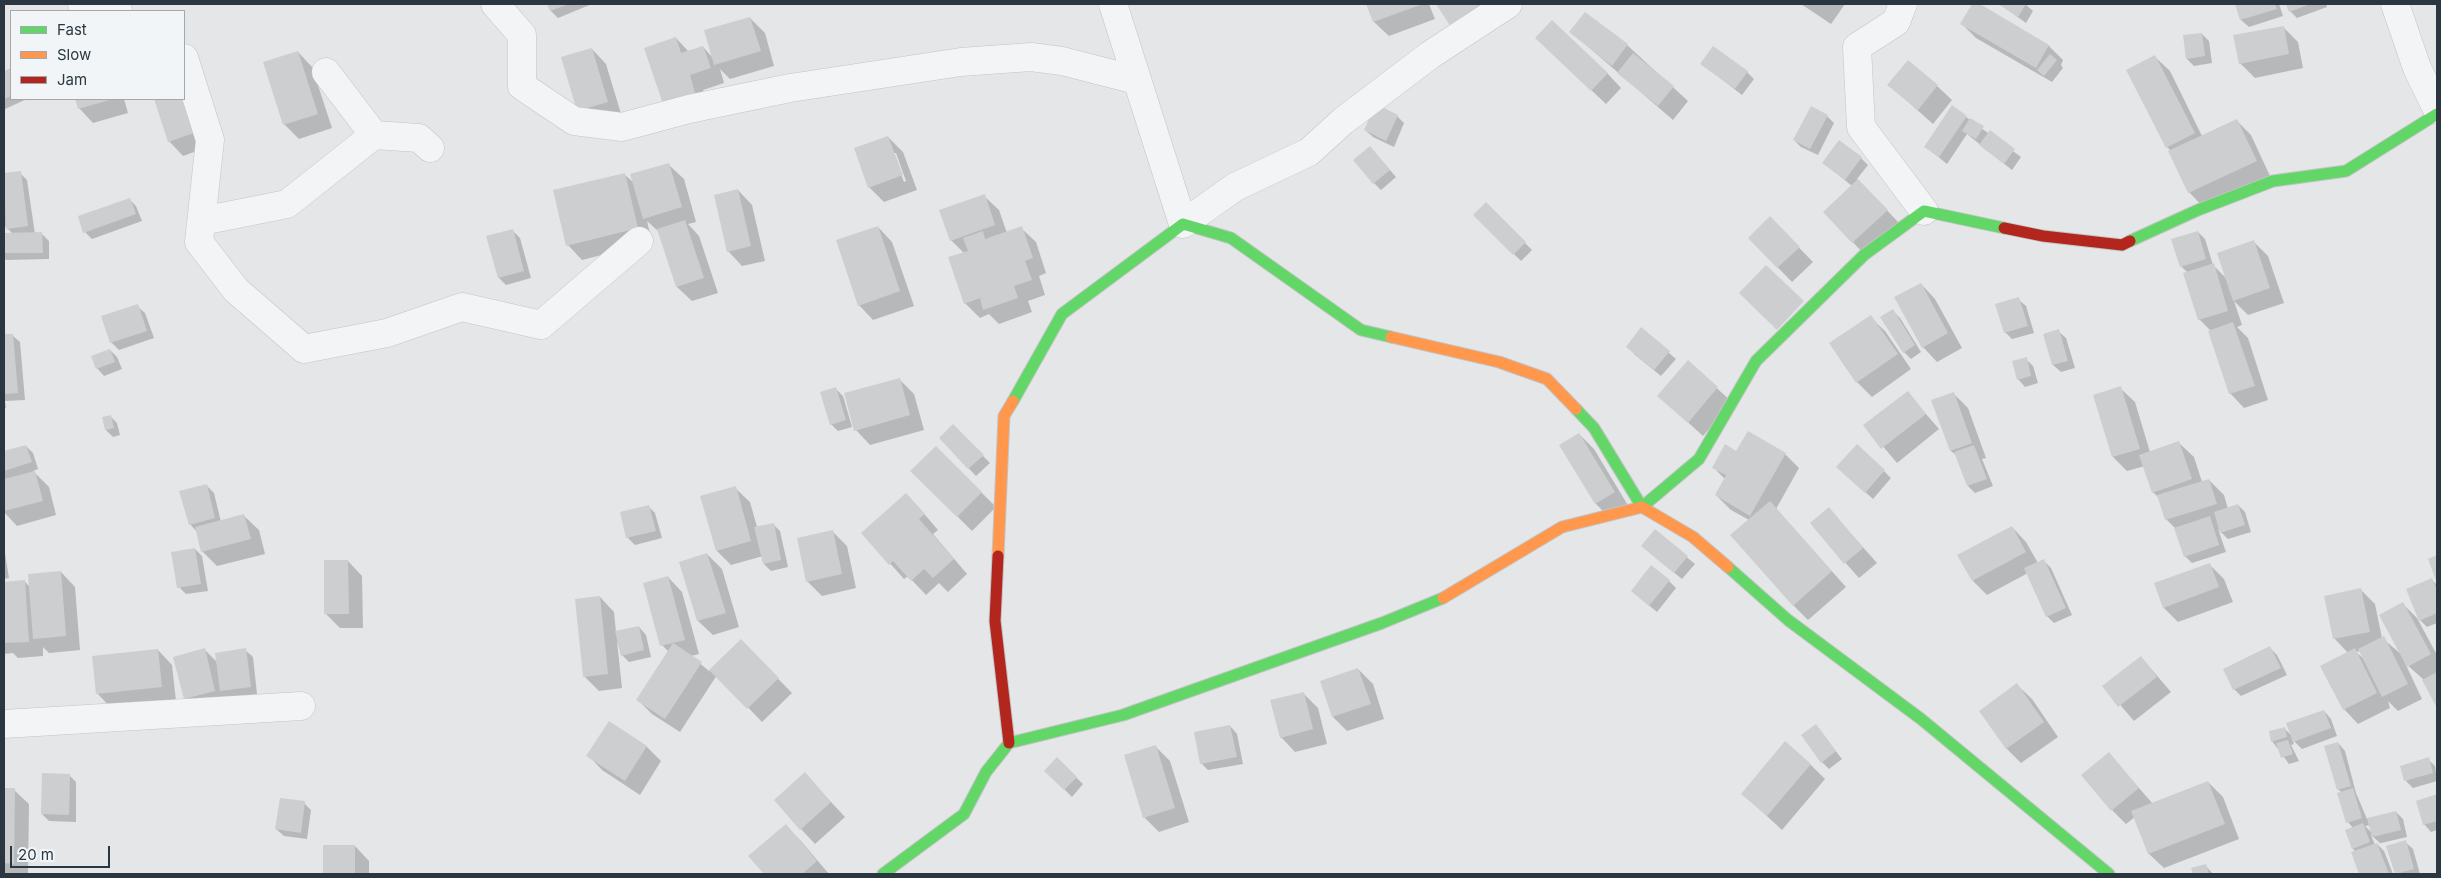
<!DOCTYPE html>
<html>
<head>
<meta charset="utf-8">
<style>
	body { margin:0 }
	#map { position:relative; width:2441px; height:878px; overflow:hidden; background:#e4e6e8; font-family:Inter,sans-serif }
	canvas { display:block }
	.frame { position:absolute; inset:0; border:5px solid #2a3741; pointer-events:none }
	.legend { position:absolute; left:10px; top:10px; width:175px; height:90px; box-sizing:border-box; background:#f1f5f7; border:1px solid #a1a9ae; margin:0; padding:6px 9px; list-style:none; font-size:15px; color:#2a3741 }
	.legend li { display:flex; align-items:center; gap:10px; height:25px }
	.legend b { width:25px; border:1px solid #a1a9ae }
	.scale { position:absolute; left:10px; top:846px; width:100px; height:22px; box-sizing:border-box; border:2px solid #2a3741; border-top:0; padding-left:6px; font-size:15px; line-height:18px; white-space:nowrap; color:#2a3741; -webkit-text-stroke:4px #f1f5f7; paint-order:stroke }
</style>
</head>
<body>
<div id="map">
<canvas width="2441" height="878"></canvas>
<div class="frame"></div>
<ul class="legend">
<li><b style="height:6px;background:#63d668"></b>Fast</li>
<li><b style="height:6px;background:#ff974d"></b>Slow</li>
<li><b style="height:6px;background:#b3261e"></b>Jam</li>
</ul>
<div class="scale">20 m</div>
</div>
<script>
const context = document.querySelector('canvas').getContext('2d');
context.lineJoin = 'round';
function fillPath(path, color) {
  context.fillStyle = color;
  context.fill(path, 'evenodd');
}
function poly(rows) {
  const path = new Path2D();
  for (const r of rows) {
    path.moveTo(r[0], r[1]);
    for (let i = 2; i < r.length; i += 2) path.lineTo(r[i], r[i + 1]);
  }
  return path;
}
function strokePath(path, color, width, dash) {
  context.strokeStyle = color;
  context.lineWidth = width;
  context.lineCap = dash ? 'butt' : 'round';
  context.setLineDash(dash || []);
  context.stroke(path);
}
const shadow = poly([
	[548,4,592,4,558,18,551,11],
	[1368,4,1429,4,1435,19,1389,36,1374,22],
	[1801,4,1845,4,1831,24],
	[1974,4,1978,4,2049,46,2063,60,2061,65,2063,68,2052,82,1976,38,1962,24],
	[2025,4,2033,11,2026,23,2001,5],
	[2237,4,2279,4,2283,16,2249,27,2241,20],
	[2287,4,2326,4,2327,7,2297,18,2290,11],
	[750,18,765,33,774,66,730,79,720,69,724,83,703,90,709,107,664,103,676,38,689,52,703,47,713,58],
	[2283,27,2298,42,2303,68,2255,78,2240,63],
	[1571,32,1627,45,1688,101,1673,120],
	[2202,34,2209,41,2212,63,2194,66,2187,59],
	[592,49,606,64,622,117,578,110],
	[298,52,312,67,332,128,299,139,284,124],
	[1552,53,1607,73,1621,88,1606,104],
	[2155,57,2170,71,2202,136,2236,120,2251,135,2270,176,2203,207,2189,192,2171,151,2167,147],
	[1702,64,1747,72,1754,79,1742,95],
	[11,69,11,99,27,99,5,109,4,73],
	[1889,85,1937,86,1952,100,1933,124],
	[76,99,124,99,128,113,93,123,79,108],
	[155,99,184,99,208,147,183,156,169,141],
	[1397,116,1404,123,1394,147,1373,137,1365,130],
	[1827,116,1834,123,1818,155,1801,147,1794,140],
	[1966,117,2021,157,2012,170,1967,134,1947,164,1926,147],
	[888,137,903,152,917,190,884,202,869,187],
	[893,153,896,153,906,181,904,182],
	[1370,147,1396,177,1381,190,1374,183],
	[1861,158,1868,165,1857,179,1901,225,1867,257,1824,212,1852,186,1824,163],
	[669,165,684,179,696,222,688,224,699,236,718,293,692,301,677,287,659,232,647,221,652,242,582,260,568,245,624,174,635,184],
	[20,173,27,180,35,234,42,234,49,241,49,259,6,260,4,258,4,175],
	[5,226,13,234,5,234],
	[738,190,752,205,765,261,742,266,728,251],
	[984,196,999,210,1007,233,1021,228,1036,242,1046,273,1039,276,1045,295,1028,301,1032,312,999,324,989,314,980,318,965,303,964,253,951,240],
	[129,199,136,206,142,221,92,239,85,232],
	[1486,204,1532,250,1521,261,1475,215],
	[1770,218,1813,262,1792,282,1749,238],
	[878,227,892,242,914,306,873,320,859,305],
	[513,231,520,238,531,278,506,285,499,278],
	[2198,232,2205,239,2213,265,2226,278,2254,242,2268,256,2284,303,2248,315,2234,301,2242,325,2237,327,2248,338,2268,400,2244,408,2230,393,2211,331,2199,319,2188,273,2181,266],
	[1921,284,1935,299,1962,348,1937,362,1923,347],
	[2018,299,2026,306,2034,333,2012,339,2005,332],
	[137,306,145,313,154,338,119,350,111,342],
	[1893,311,1900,318,1921,352,1911,359,1904,352],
	[1870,317,1885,331,1911,369,1872,397,1857,382,1831,344],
	[1641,329,1676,359,1661,376,1634,354],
	[2058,331,2066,338,2075,368,2061,372,2053,365],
	[12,335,20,342,25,400,5,401,6,408,4,408,4,336],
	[110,350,117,357,122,369,104,376,97,368],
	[2026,359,2033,366,2038,383,2025,387,2018,379],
	[1688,362,1732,402,1703,436,1659,396],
	[899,379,914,394,924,430,870,445,856,430],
	[2120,388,2135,402,2150,452,2179,443,2194,457,2202,482,2209,480,2224,495,2228,509,2238,505,2245,512,2251,532,2228,539,2218,529,2226,552,2192,563,2185,556,2177,530,2166,519,2159,498,2153,492,2145,466,2127,471,2113,457],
	[836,389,843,396,852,427,838,431,831,424],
	[1907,392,1939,429,1897,463,1865,425],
	[1954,394,1968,408,1986,458,1982,459,1993,486,1975,493,1968,486,1957,456,1951,451,1933,401],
	[110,416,117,423,120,435,113,437,106,430,103,418],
	[953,426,990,463,976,476,940,438],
	[1579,434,1594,449,1629,507,1610,518,1596,504,1560,445],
	[26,446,33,453,38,469,33,471,49,487,56,515,17,526,4,512,4,452],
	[936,447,996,507,972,531,912,471],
	[1737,453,1785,454,1799,468,1776,509,1846,587,1808,620,1793,605,1749,520,1731,510,1716,495,1725,479,1713,467],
	[1884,471,1891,478,1873,499,1845,474],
	[206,485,214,493,221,522,244,516,259,530,265,554,217,566,202,551,197,532,190,524],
	[735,488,750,502,757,527,773,524,780,531,788,567,771,571,764,564,763,556,731,565,717,551],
	[648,506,655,513,662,538,635,545,628,538,621,513],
	[920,509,938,530,933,534,967,574,948,592,939,583,926,595,908,576,904,579,863,533],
	[1829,509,1877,563,1859,578,1811,524],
	[2012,527,2026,542,2038,563,2044,561,2051,568,2072,615,2054,623,2047,616,2028,573,1987,595,1973,581],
	[832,531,847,546,856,588,822,596,807,581],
	[1655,531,1695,564,1682,579,1650,553],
	[4,547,9,578,4,579],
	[195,549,202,556,208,591,186,594,179,587],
	[707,554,722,569,739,627,713,635,698,621],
	[348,561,362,576,363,628,340,628,326,614],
	[2209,564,2224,579,2233,602,2178,622,2164,608],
	[61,572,75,587,80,650,49,653,43,647,43,656,18,658,13,653,4,654,4,583,25,582,30,587],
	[668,577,682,592,699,654,691,656,709,671,741,641,792,693,762,722,717,675,680,732,652,714,638,700,669,652,662,645],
	[2431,579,2437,585,2437,623,2427,627,2420,620],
	[1669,581,1676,588,1657,612,1640,598],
	[2361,590,2375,604,2382,638,2401,654,2403,604,2417,618,2437,655,2437,705,2424,680,2405,663,2422,699,2398,711,2388,701,2390,708,2358,724,2344,709,2348,653,2334,638],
	[2360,651,2364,659,2356,652],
	[600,597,614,612,616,632,639,627,646,635,651,657,629,662,622,655,617,641,622,688,599,691,584,676],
	[2270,648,2277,655,2287,675,2241,696,2234,689],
	[158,650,172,665,176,701,111,708,97,693],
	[205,650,217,662,245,650,253,657,257,694,228,698,199,713,185,698],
	[2141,657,2171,692,2134,721,2104,686],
	[1358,669,1373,684,1384,719,1347,731,1333,717,1322,682],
	[2017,685,2032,699,2058,737,2021,763,2006,748],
	[1303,693,1318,708,1327,744,1295,752,1281,737],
	[2324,711,2331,719,2337,736,2302,749,2292,739,2294,744,2291,745,2299,761,2289,764,2272,741,2284,728,2293,737],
	[609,722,647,747,661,761,640,795,602,770,588,755],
	[1230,726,1237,734,1243,764,1208,770,1201,763],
	[1816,726,1842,759,1829,769,1822,762],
	[2338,743,2345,751,2356,793,2367,819,2396,812,2403,819,2407,837,2377,844,2380,843,2371,835,2375,845,2377,844,2384,851,2393,874,2361,874,2353,853,2356,852,2353,849,2353,828,2348,822,2342,793,2338,789],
	[2370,825,2372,833,2365,826],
	[1156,747,1170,761,1189,822,1159,832,1144,817],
	[2109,754,2153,804,2208,782,2223,797,2239,839,2164,868,2149,854,2135,817,2126,824,2112,810],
	[1057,759,1083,784,1072,797,1046,771],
	[2428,759,2435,766,2437,781,2413,788,2406,781],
	[1810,764,1825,779,1782,830,1743,794],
	[805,774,845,817,815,844,801,829],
	[69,775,76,782,76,822,49,821,42,814],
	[4,789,14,790,29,804,28,874,4,874],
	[2437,795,2437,830,2431,832,2424,824,2417,801],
	[304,803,311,810,307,839,284,836,276,829],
	[786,826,800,840,829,874,766,874,750,856],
	[2405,842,2413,849,2420,874,2396,874,2388,847],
	[325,846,355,846,369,861,369,874,325,874],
	[2205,865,2213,874,2194,874,2192,869]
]);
const building = poly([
	[547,4,569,4,550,11],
	[1366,4,1423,4,1373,22],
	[1436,4,1486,4,1451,27],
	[1972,4,1980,4,2049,45,2036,68,1960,24],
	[1998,4,2026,4,2018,17],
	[2235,4,2275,4,2277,9,2240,20],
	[2286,4,2310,4,2289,12],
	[1585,12,1628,44,1612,66,1569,32],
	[750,17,761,51,714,65,704,30],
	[1552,20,1608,73,1591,91,1535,38],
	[2284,26,2289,54,2239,64,2233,35],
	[2202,33,2205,56,2186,59,2183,35],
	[676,37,681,53,703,46,711,68,690,75,695,93,663,104,644,48],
	[1713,46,1748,71,1735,89,1700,64],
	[592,48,608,102,577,111,561,57],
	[298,51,318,114,283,125,263,62],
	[1633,53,1674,86,1658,106,1617,73],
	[2050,54,2057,60,2044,76,2037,70],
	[2155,55,2195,133,2166,148,2126,70],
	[1908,60,1938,85,1918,110,1887,85],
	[11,68,11,96,4,99,4,71],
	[75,99,113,99,78,109],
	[154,99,183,99,194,133,168,142],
	[1376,104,1398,115,1386,141,1364,130],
	[1952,105,1967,116,1939,157,1924,147],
	[1811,106,1828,115,1810,149,1793,140],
	[1970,118,1984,126,1976,139,1962,131],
	[2237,119,2257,161,2188,193,2168,151],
	[1990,130,2015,149,2004,164,1979,145],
	[888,136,903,175,868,188,854,148],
	[1839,140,1862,157,1845,180,1822,163],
	[1370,146,1390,170,1373,184,1353,160],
	[669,163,682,207,643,219,630,174],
	[21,171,28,226,6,229,4,173],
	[625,173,638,228,566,246,553,190],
	[1858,179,1888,210,1852,243,1823,212],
	[738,189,751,246,727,252,714,195],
	[985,194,995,225,950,241,939,210],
	[130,198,136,214,83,233,78,216],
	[1486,202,1526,242,1513,255,1473,215],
	[1770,216,1800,247,1777,268,1748,238],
	[685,220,704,278,676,287,657,229],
	[878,226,900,291,858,306,836,240],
	[1022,226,1033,258,1025,261,1032,280,1014,286,1018,298,983,310,980,298,964,304,948,257,968,251,963,238,983,231,985,239],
	[513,229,524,271,498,278,486,236],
	[2198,231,2206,259,2180,267,2171,239],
	[42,232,43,253,4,253,4,233],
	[2254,240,2270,288,2233,301,2217,253],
	[2214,263,2228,311,2198,320,2183,273],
	[1766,265,1804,301,1777,330,1739,293],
	[1921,283,1948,333,1922,348,1894,297],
	[2019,297,2028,326,2004,333,1995,304],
	[138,304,147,331,110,343,101,316],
	[1893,309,1915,345,1903,353,1880,317],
	[1871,315,1898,354,1856,383,1829,343],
	[2233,322,2255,386,2229,394,2208,331],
	[1641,327,1670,351,1654,370,1626,347],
	[2059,329,2068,361,2052,365,2043,334],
	[4,334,13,334,18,393,4,394],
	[110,349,115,362,96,369,91,356],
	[2027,357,2031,376,2017,380,2012,361],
	[1688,360,1718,387,1688,423,1657,396],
	[900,378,910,415,854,431,844,393],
	[2121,386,2140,449,2112,457,2093,395],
	[836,387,846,420,830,425,820,392],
	[1908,391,1926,414,1881,449,1863,425],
	[1954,392,1972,443,1950,451,1931,400],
	[111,415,114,428,105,430,102,417],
	[953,424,984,455,968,469,939,438],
	[1748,431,1786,453,1750,516,1715,495,1726,475,1712,468,1725,444,1736,451],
	[1579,433,1615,492,1595,504,1559,445],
	[2179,441,2192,479,2152,493,2139,455],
	[1857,444,1885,470,1865,493,1836,467],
	[26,445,32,462,4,471,4,451],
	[1974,445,1987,479,1967,486,1954,452],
	[936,446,982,492,957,517,910,471],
	[35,471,43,501,4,511,4,479],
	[2209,479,2217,504,2165,520,2157,495],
	[207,484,215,518,189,525,179,491],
	[736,486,751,541,716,551,700,496],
	[906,493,925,514,919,519,954,559,933,578,924,569,911,581,893,561,889,565,861,533],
	[1770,501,1832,571,1793,606,1730,535],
	[2238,504,2245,525,2220,533,2214,512],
	[649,505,656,531,626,538,620,512],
	[1829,507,1863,548,1844,564,1810,523],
	[244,514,251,539,201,552,195,527],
	[2210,516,2219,545,2184,557,2174,528],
	[774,523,781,560,763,564,754,527],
	[2012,526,2026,552,1972,581,1957,555],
	[1655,529,1688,556,1674,573,1641,546],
	[833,530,842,574,806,582,797,538],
	[195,548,201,584,177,588,171,552],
	[707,553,726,613,697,621,679,562],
	[2437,555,2437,583,2428,559],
	[2044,559,2066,608,2046,617,2024,568],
	[324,560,348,560,349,614,324,614],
	[2210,563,2219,587,2163,608,2154,583],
	[1651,565,1670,580,1649,606,1631,591],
	[61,571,66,636,33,639,28,574],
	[668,576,685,640,660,646,643,583],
	[2432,578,2437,590,2437,613,2419,621,2406,589],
	[25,580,29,642,4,643,4,582],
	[2361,588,2370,632,2333,639,2324,596],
	[600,596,608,674,583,677,575,599],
	[2403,602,2431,654,2407,667,2379,615],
	[639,626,644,650,621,656,615,631],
	[2384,636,2408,684,2382,697,2358,649],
	[741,639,779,678,747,709,709,670],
	[673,643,702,662,665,719,636,700],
	[2270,646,2281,668,2233,690,2223,669],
	[205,648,215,691,184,699,173,657],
	[246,648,251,687,220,691,215,653],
	[2355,648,2377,693,2343,710,2320,666],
	[158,649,162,687,96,694,92,656],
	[2141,656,2157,677,2118,707,2102,686],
	[1358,668,1371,704,1332,717,1320,681],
	[2437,672,2437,708,2422,680],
	[2017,683,2044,722,2006,749,1979,711],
	[1304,692,1313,729,1280,738,1270,700],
	[2324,710,2331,728,2293,742,2286,723],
	[609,721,647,746,625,781,586,756],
	[1816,724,1836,751,1821,763,1801,735],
	[1230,725,1237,757,1200,764,1194,732],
	[2285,727,2287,737,2271,742,2269,731],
	[2288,740,2293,754,2281,758,2276,743],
	[1785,741,1811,764,1767,816,1741,794],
	[2338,742,2351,786,2337,790,2324,746],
	[1156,745,1175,808,1143,818,1124,755],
	[2109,752,2139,788,2111,811,2081,775],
	[1057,757,1077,777,1064,790,1044,771],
	[2429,757,2433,773,2404,781,2400,766],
	[805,772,831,802,800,830,774,800],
	[42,773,70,774,69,815,41,814],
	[2208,781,2225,824,2148,854,2131,811],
	[4,788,15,788,14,864,4,863],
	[2353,788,2362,818,2346,823,2337,793],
	[2437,794,2437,821,2423,825,2416,801],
	[280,798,305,801,301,833,275,829],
	[2396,811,2401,830,2372,837,2367,818],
	[2363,823,2370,842,2352,849,2345,830],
	[786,824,817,861,802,874,764,874,748,856],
	[2406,840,2414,869,2395,874,2386,846],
	[2377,843,2389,874,2359,874,2351,852],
	[323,845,355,845,355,874,323,874],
	[2206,864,2209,874,2193,874,2191,868]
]);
const street = poly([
	[82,4,118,11],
	[495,4,522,35,522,86,574,121,622,127,689,109,790,88,961,62,1031,57,1062,61,1136,80],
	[1113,4,1183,224,1235,187,1309,152,1343,121,1430,55,1508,4],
	[1903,4,1896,22,1857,47,1861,127,1924,211],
	[2395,4,2417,68,2437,109],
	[184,58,210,140,199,242,236,290,304,349,387,333,462,307,541,325,639,241],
	[374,135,419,138,430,148],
	[202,221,287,204,374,135,326,72],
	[4,724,301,706]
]);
const fast = poly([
	[2130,241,2198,210,2273,181,2346,171,2437,114],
	[1013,401,1062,314,1183,224,1231,238,1361,330,1391,337],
	[1576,409,1594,428,1642,507,1699,459,1756,361,1864,255,1924,211,2004,228],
	[1728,567,1788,620,1921,719,2109,874],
	[883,874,964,814,986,772,1009,743,1123,715,1382,623,1443,598]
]);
const slow = poly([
	[1391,337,1499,362,1547,379,1576,409],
	[998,556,1004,416,1013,401],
	[1443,598,1562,527,1642,507,1693,537,1728,567]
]);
const jam = poly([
	[2004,228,2043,236,2122,245,2130,241],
	[998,556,995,621,1009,743]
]);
fillPath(shadow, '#0003');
fillPath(building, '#ccced0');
strokePath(street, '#c2c4c6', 29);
strokePath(fast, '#c2c4c6', 13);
strokePath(slow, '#c2c4c6', 13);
strokePath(jam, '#c2c4c6', 13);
strokePath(street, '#f2f4f5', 28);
strokePath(fast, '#63d668', 11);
strokePath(slow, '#ff974d', 11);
strokePath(jam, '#b3261e', 11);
</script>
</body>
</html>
